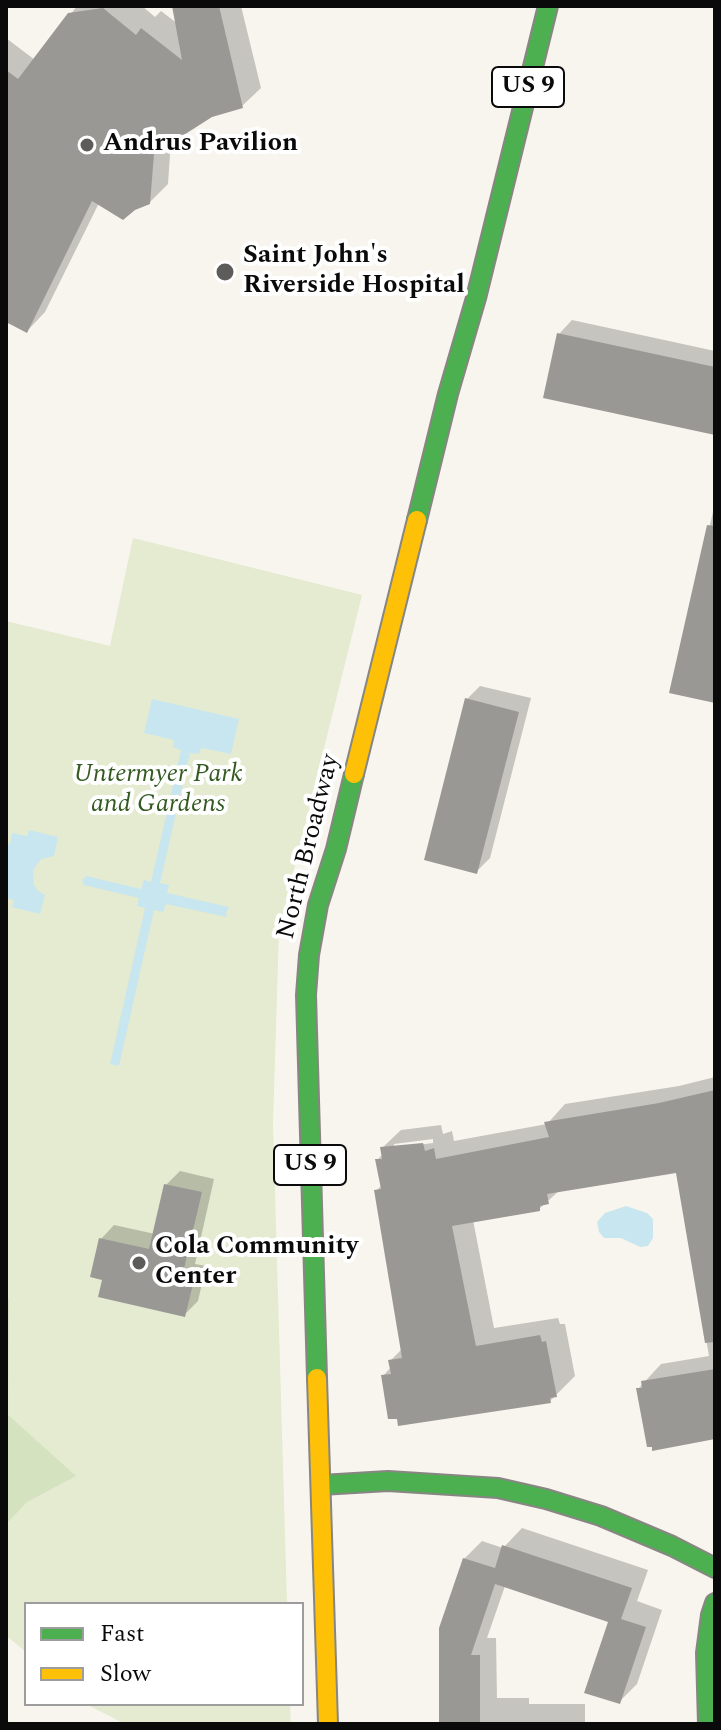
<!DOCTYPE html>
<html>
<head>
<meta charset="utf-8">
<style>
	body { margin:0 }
	#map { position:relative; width:721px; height:1730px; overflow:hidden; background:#f8f5ee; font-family:Spectral,serif }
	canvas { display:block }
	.frame { position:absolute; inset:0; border:8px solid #0a0a0a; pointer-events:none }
	.legend { position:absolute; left:24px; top:1602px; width:280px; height:104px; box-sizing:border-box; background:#fff; border:2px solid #9d9d9d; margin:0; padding:10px 14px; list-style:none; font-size:24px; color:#0a0a0a }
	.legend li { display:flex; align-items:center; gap:16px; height:40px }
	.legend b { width:40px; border:2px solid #9d9d9d }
</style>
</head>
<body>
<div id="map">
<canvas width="721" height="1730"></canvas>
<div class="frame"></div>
<ul class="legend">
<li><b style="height:10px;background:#4caf50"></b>Fast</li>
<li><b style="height:10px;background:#ffc107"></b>Slow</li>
</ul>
</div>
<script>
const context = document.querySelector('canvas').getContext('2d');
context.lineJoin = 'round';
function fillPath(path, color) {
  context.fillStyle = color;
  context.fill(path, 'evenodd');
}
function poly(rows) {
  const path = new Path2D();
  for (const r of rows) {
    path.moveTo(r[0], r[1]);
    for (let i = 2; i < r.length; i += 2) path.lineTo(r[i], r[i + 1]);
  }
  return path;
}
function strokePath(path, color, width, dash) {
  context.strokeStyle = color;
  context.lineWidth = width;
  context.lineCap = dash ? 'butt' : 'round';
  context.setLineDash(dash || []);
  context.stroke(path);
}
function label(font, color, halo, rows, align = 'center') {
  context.font = font + ' Spectral,serif';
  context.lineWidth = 8;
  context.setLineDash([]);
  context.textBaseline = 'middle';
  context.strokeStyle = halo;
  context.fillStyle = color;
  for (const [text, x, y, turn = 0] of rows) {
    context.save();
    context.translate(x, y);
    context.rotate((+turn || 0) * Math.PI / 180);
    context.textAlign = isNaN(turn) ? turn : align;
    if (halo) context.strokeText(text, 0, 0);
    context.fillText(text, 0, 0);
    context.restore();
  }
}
const green = poly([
	[133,538,362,595,279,930,273,1124,287,1604,26,1604,26,1652,9,1638,6,1638,6,621,110,646],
	[86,1704,290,1704,291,1724,125,1724]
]);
const forest = poly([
	[6,1299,9,1299,8,1415,76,1476,27,1502,6,1524]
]);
const water = poly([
	[152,699,239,719,231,754,201,748,199,754,190,753,160,883,169,885,167,893,229,907,226,913,227,917,166,904,163,912,154,910,119,1066,110,1064,145,908,137,906,139,898,84,885,82,881,86,876,141,889,144,880,151,882,181,750,173,747,174,740,144,733],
	[29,830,58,837,54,856,41,859,33,870,34,885,38,891,45,895,40,914,12,907,14,900,6,898,6,843,10,844,12,833,27,836],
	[626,1206,647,1213,653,1219,653,1238,648,1246,640,1247,621,1238,604,1238,599,1232,597,1222,605,1213]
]);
const shadow = poly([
	[77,6,142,6,155,17,161,11,178,24,175,6,241,6,261,88,242,106,211,115,171,140,168,184,149,203,99,203,45,312,27,331,10,322,6,326,6,38,35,60],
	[572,320,715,351,715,433,559,334],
	[715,503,715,701,672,692],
	[480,686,531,698,490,858,476,872,467,699],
	[715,1077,715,1437,638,1389,661,1364,709,1356,677,1171,560,1190,539,1209,473,1220,494,1328,558,1318,560,1324,565,1324,575,1376,550,1401,383,1376,391,1367,390,1361,403,1348,376,1191,382,1185,377,1160,383,1154,382,1148,401,1130,441,1125,443,1134,452,1131,454,1141,547,1124,565,1104,679,1086],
	[433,1139,433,1143,394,1148,394,1144],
	[180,1171,214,1179,195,1264,206,1266,198,1301,184,1315,104,1278,101,1239,114,1225,155,1234,166,1185],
	[522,1528,648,1570,637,1601,662,1610,637,1684,619,1702,610,1621,505,1586,487,1638,496,1638,497,1698,529,1698,529,1704,585,1704,585,1724,441,1724,464,1559,482,1541,503,1548]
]);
const building = poly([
	[172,6,219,6,243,108,212,117,154,154,150,204,135,210,123,220,92,201,27,333,6,322,6,70,18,79,68,13,103,8,136,35,141,28,182,60],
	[557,333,715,367,715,435,543,398],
	[707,525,715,526,715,703,669,693],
	[465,698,519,712,477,874,424,860],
	[715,1090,715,1342,705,1343,676,1173,547,1194,549,1204,540,1206,540,1211,452,1226,476,1346,540,1335,542,1342,546,1341,557,1397,550,1398,551,1403,398,1426,397,1419,388,1419,381,1375,391,1374,388,1360,402,1358,374,1190,381,1189,375,1159,382,1159,380,1147,423,1143,425,1151,434,1148,436,1159,549,1137,544,1122,659,1103],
	[164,1184,202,1192,182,1277,194,1280,185,1317,98,1297,102,1280,90,1277,99,1238,149,1249],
	[715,1369,715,1439,652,1451,652,1447,647,1447,636,1388,642,1388,641,1381],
	[502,1545,632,1588,621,1619,646,1627,620,1704,584,1693,608,1622,495,1584,471,1655,480,1655,480,1724,439,1724,439,1628,463,1558,495,1568]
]);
const fast = poly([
	[417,520,448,394,476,298,548,6],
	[317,1378,306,995,309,955,318,905,336,849,354,774],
	[321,1485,388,1481,498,1488,546,1499,601,1516,672,1546,715,1568],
	[708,1724,706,1653,711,1615,715,1603]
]);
const slow = poly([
	[354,774,417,520],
	[317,1378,328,1724]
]);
const markers = [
	[87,145,8,"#5d5c5a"],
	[225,272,10,"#5d5c5a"],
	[139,1263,8,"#5d5c5a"]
];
const shields = [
	[528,87,72],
	[310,1165,72]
];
const shieldNames = [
	["US 9",528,87],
	["US 9",310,1165]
];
const poiNames = [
	["Andrus Pavilion",103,145],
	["Saint John's",243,257],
	["Riverside Hospital",243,287],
	["Cola Community",155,1248],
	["Center",155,1278]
];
const parkNames = [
	["Untermyer Park",158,776],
	["and Gardens",158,806]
];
const streetNames = [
	["North Broadway",310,847,-76]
];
fillPath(green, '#e4ebd0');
fillPath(forest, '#d5e2bf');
fillPath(water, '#c8e6ef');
fillPath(shadow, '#0003');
fillPath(building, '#9a9894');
strokePath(fast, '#888683', 22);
strokePath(slow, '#888683', 22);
strokePath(fast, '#4caf50', 18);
strokePath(slow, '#ffc107', 18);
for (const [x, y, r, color] of markers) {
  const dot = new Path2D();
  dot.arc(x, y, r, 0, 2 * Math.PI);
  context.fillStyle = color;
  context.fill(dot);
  strokePath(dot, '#fff', 3);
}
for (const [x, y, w] of shields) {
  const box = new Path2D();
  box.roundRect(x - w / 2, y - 20, w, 40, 6);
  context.fillStyle = '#fff';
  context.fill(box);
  strokePath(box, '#0a0a0a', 2);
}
label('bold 24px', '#0a0a0a', null, shieldNames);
label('bold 26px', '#0a0a0a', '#fff', poiNames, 'left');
label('italic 26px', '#345a22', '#fff', parkNames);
label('26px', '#0a0a0a', '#fff', streetNames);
</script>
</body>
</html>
